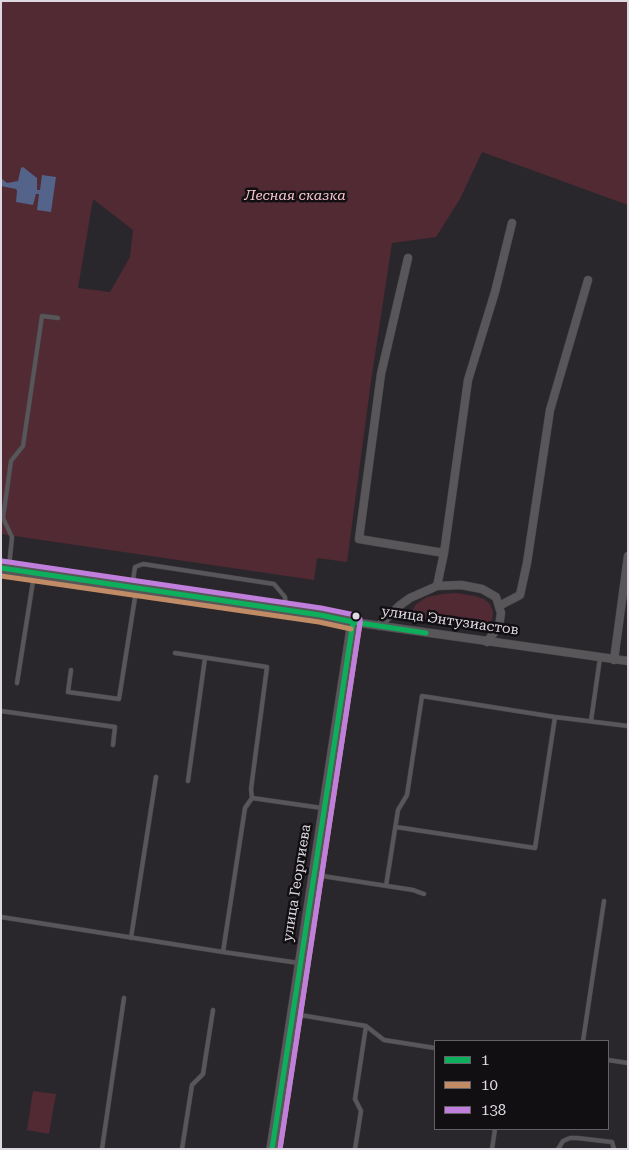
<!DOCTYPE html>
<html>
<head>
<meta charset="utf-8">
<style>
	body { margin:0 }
	#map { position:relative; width:629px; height:1150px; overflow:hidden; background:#2a272c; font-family:"Roboto Serif",serif }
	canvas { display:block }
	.frame { position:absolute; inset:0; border:2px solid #ded9e0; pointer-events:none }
	.legend { position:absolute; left:434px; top:1040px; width:175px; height:90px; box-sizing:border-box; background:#120f13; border:1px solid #646065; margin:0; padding:6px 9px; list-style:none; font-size:15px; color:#ded9e0 }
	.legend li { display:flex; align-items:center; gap:10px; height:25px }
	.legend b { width:25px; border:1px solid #646065 }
</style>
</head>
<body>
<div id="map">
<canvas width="629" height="1150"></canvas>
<div class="frame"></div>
<ul class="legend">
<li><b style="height:6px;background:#0daf5c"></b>1</li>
<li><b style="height:6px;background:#c18c65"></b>10</li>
<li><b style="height:6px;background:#c07fdc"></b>138</li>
</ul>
</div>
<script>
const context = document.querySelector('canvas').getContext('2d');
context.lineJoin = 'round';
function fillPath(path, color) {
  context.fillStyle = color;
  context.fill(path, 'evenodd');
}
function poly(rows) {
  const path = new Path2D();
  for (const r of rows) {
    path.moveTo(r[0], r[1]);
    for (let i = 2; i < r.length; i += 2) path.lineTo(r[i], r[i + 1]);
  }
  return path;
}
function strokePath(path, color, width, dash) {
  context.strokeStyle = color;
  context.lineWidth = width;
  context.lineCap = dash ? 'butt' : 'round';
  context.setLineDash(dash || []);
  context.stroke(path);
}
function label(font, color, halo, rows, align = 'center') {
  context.font = font + ' "Roboto Serif",serif';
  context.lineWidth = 5;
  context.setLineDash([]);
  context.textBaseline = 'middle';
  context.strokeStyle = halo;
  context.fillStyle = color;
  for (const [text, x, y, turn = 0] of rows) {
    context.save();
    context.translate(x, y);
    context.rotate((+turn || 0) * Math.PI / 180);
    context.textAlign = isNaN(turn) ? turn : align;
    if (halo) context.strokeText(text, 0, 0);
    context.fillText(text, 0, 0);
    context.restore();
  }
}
const green = poly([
	[1,1,628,1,628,205,482,152,460,199,436,237,392,243,371,381,347,562,317,558,314,580,1,534],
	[93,199,133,230,130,257,110,292,78,288],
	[456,593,475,596,484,599,490,604,493,612,492,621,487,626,468,629,423,621,416,619,413,616,413,610,415,605,427,597,442,594],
	[33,1091,56,1094,49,1134,27,1130]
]);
const water = poly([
	[23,167,37,178,37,190,40,190,42,175,56,177,51,212,37,210,39,194,36,194,33,205,16,202,17,191,16,189,1,186,1,178,7,183,18,181,21,168]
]);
const lane = poly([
	[9,567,12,537,3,518,11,461,23,446,42,316,58,318],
	[132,587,135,567,143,564,274,584,285,597,286,609],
	[71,670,68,692,119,699,136,591],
	[17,683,34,575],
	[1,711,115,727,113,745],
	[555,717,628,726],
	[591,721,600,658],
	[188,781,205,658],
	[252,798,322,808],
	[316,875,413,890,424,894],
	[386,886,398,810,407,795,422,696,555,717,535,848,396,827],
	[1,917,223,952,245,808,252,798,251,789,267,667,175,653],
	[131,938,156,777],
	[223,952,299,963],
	[294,1014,366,1026,384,1040,435,1048],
	[583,1041,604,901],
	[608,1060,628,1063],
	[102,1149,124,998],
	[182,1149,192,1085,203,1074,213,1010],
	[355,1149,361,1111,355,1099,366,1026],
	[492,1149,495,1129],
	[558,1149,563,1141,570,1138,577,1138,612,1142,614,1149]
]);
const street = poly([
	[408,258,381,374,359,539,444,553,437,586],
	[444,553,468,380,495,292,512,223],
	[499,606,520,595,527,563,550,410,588,280],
	[353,622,628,661],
	[379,626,399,606,410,598,437,586,461,585,482,589,496,597,501,613,499,626,487,642],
	[614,660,628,556]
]);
const secondary = poly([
	[1,568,131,588,320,615,353,622,272,1149]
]);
const bus1 = poly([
	[1,568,320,615,353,622,426,633],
	[272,1149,353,622]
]);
const bus2 = poly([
	[1,576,319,622,351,629],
	[280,1149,360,623]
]);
const bus3 = poly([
	[2,561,321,608,355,615,360,619,360,623,280,1149]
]);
const markers = [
	[356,616,4.5,"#ded9e0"]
];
const parkNames = [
	["Лесная сказка",295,196]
];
const streetNames = [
	["улица Энтузиастов",450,621,8],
	["улица Георгиева",297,883,-81]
];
fillPath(green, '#512a34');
fillPath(water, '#536389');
strokePath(lane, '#474549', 5);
strokePath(street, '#474549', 9);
strokePath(secondary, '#474549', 12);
strokePath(lane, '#585659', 4);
strokePath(street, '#585659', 8);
strokePath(secondary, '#585659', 11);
strokePath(bus1, '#0daf5c', 5);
strokePath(bus2, '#c18c65', 5);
strokePath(bus3, '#c07fdc', 5);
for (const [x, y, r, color] of markers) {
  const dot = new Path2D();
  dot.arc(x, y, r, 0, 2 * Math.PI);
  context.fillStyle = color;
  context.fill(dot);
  strokePath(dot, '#120f13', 2);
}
label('italic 14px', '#fbc7d1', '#120f13', parkNames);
label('14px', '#ded9e0', '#120f13', streetNames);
</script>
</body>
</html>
